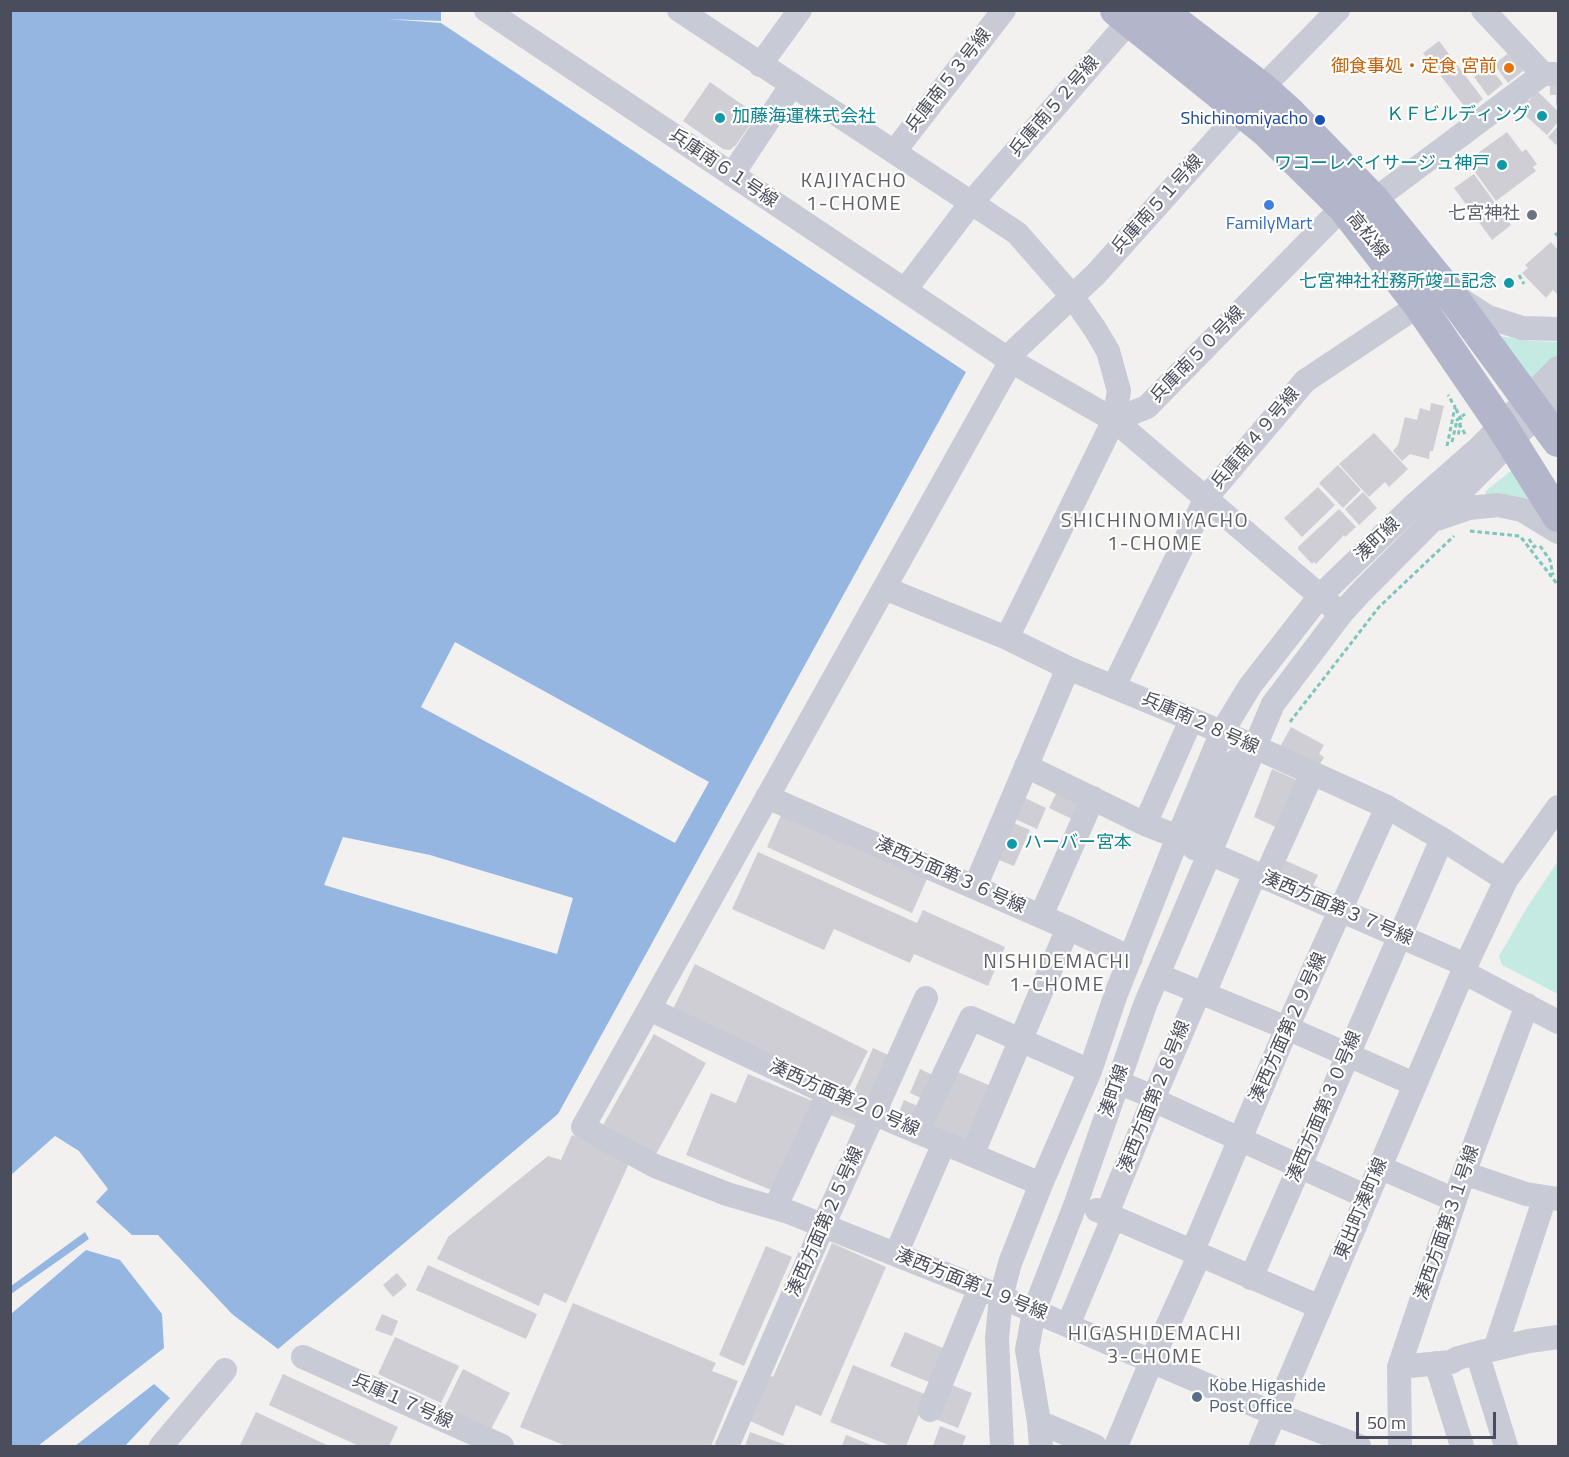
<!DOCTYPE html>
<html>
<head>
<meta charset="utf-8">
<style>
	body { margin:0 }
	#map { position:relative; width:1569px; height:1457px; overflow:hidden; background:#f2f1f0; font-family:"Titillium Web",sans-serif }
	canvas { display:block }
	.frame { position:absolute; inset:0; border:12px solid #4a4d5b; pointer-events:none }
	.scale { position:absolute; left:1356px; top:1412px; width:140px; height:27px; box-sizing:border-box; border:3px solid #4a4d5b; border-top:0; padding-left:8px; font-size:18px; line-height:21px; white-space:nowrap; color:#4a4d5b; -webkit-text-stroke:4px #fff; paint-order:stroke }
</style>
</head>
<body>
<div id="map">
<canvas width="1569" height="1457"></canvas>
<div class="frame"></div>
<div class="scale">50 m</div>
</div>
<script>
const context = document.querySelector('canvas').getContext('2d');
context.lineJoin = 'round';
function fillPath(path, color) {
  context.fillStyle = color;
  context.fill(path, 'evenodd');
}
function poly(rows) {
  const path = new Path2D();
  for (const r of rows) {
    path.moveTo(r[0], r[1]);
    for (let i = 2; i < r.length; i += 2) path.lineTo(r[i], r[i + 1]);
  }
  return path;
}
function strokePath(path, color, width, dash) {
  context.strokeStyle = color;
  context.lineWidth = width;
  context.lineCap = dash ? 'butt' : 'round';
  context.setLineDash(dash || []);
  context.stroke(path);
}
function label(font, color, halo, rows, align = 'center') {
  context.font = font + ' "Titillium Web","Noto Sans JP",sans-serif';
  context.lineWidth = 4.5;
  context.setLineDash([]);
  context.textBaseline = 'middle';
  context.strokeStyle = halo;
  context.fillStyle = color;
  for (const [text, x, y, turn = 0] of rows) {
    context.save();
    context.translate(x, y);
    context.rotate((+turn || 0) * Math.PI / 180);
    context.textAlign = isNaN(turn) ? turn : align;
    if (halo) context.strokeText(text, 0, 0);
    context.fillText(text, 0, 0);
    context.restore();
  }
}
const green = poly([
	[1499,336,1532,341,1558,342,1558,358,1531,382],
	[1512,470,1540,506,1514,496,1486,494,1485,492,1487,490],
	[1558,861,1558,994,1502,965,1499,956,1528,906]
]);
const water = poly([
	[206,10,441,11,441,21,387,19,441,23,966,372,558,1114,278,1349,232,1314,158,1235,132,1235,96,1202,108,1189,79,1151,55,1136,11,1175,11,11],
	[455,642,709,782,675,843,421,707],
	[343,837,430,855,573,898,557,954,324,885],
	[85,1232,89,1239,11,1294,11,1286],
	[86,1250,120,1260,162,1314,164,1348,38,1446,11,1446,11,1314],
	[154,1384,170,1398,125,1446,75,1446]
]);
const building = poly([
	[1439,41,1483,99,1468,111,1423,53],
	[1509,53,1521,63,1523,71,1508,83,1494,64],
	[1489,66,1503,84,1488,96,1474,77],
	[710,82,757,115,736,145,730,150,723,149,683,121],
	[1550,85,1558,86,1558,105,1556,105,1556,95,1550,95],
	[1537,91,1558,111,1558,122,1547,135,1517,108,1526,98,1529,101],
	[1558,126,1558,142,1556,145,1548,137],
	[1507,132,1522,152,1526,149,1537,164,1533,167,1536,171,1496,201,1467,161],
	[1474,174,1511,225,1492,240,1454,188],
	[1551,242,1558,250,1558,295,1553,290,1546,298,1522,273,1528,268,1525,265],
	[1431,403,1444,406,1433,451,1430,451,1429,459,1410,454,1402,461,1393,451,1398,445,1405,417,1417,420,1420,408,1430,411],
	[1374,433,1408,469,1389,487,1385,482,1369,497,1339,464],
	[1338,465,1361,490,1343,508,1319,483],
	[1318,487,1335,505,1302,537,1284,518],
	[1363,492,1377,508,1359,525,1345,509],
	[1339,509,1356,527,1345,537,1344,535,1316,564,1314,562,1312,564,1298,549,1299,546],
	[1291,727,1324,745,1319,754,1324,757,1318,768,1280,747],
	[1272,769,1299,781,1280,829,1254,817],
	[1058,790,1085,804,1076,821,1049,808],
	[1021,796,1046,808,1037,829,1011,817],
	[782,813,927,879,912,913,767,847],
	[1009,821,1030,830,1014,866,994,858],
	[758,852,917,923,923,910,1005,947,988,986,914,954,910,963,834,929,824,950,732,909],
	[1282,859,1318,875,1311,890,1276,873],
	[695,964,868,1051,845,1096,673,1009],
	[654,1034,706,1063,655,1156,602,1127],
	[873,1048,893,1057,872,1105,852,1096],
	[920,1069,935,1076,925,1100,910,1093],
	[953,1070,996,1088,973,1144,929,1126],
	[748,1074,813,1101,776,1192,686,1155,711,1093,736,1103],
	[904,1100,922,1108,917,1120,899,1112],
	[832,1104,865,1118,860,1127,828,1114],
	[572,1135,630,1161,566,1303,544,1293,539,1306,437,1259,448,1237,548,1156,561,1160],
	[832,1243,886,1267,821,1416,796,1405,783,1436,748,1420,768,1375,773,1377],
	[766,1246,792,1257,744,1366,719,1355],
	[428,1265,537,1314,526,1339,416,1290],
	[397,1273,407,1285,393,1297,383,1285],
	[573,1303,716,1363,712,1371,738,1381,711,1446,566,1446,520,1427],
	[382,1314,398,1321,392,1336,375,1330],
	[905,1332,950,1351,936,1385,890,1366],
	[395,1337,459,1366,441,1403,378,1374],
	[853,1365,927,1395,906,1446,891,1446,830,1422],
	[463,1369,510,1393,489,1433,443,1410],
	[283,1374,398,1427,389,1446,359,1446,269,1405],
	[947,1383,972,1393,958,1428,933,1418],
	[256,1412,329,1446,244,1446,240,1445],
	[940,1426,966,1436,962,1446,933,1446],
	[750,1432,789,1446,745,1446],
	[846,1435,874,1446,842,1446]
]);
const path = poly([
	[1555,233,1558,236],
	[1519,275,1524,284],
	[1456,409,1461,419,1458,437],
	[1465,434,1457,420,1465,414],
	[1452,442,1457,420],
	[1447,446,1455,407,1448,395],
	[1470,531,1520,536,1558,585],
	[1529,539,1534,547,1538,544],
	[1540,546,1550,560,1553,575],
	[1290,722,1379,607,1454,536]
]);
const minor = poly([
	[486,10,1011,361,1114,420,1333,607],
	[679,10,1017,233,1072,296,1095,329,1108,351,1119,391,1114,420,1007,638],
	[1483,10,1543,74],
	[760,65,800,10],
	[1262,88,1338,10],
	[1242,111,1096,274,1013,352,1011,361,583,1127,655,1166,727,1194,789,1212,980,1288,1275,1414,1359,1446],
	[894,152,1004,10],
	[732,175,791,86],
	[1374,200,1543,74,1558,74],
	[905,290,971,203,1139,10],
	[1460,299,1488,317,1522,328,1558,329],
	[1114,420,1147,407,1343,207],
	[1437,519,1469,508,1498,505,1522,510,1558,532],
	[884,588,1007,638,1068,668,1222,732,1387,807,1442,839,1506,880],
	[1114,686,1206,498,1305,381,1419,305],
	[1026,766,1145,824,1178,837],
	[767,797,1068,928,1131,958],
	[1145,824,1191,720],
	[1194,848,1225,769,1254,747],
	[1209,853,1466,965],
	[1265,878,1312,774],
	[975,887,1068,668],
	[1041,916,1093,798],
	[1463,972,1558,1022],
	[1158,975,1287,1028,1414,1084],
	[649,1009,842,1100,1041,1184],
	[1117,1082,1149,1095,1158,1102,1367,1197],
	[917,1132,971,1018,1090,1071],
	[972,1155,1068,928],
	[1379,1167,1455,1200],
	[1464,1173,1526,1194,1558,1199],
	[775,1208,828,1094],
	[1097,1210,1320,1307],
	[1193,1250,1287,1028,1387,807],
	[896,1254,944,1143],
	[1251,1278,1442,839],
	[1068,1325,1111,1223,1110,1206,1157,1090,1197,997,1206,989,1255,873],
	[1495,1349,1545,1197],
	[1477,1353,1506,1446],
	[303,1357,502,1446],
	[1436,1363,1462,1446],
	[1399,1367,1451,1362,1458,1358,1477,1353,1529,1341,1558,1337],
	[930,1410,980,1288],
	[1039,1422,1095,1446],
	[161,1446,225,1370],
	[727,1446,823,1226,926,998],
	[1002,1446,997,1338,1001,1297,1010,1263,1041,1184,1090,1071,1116,994,1178,837,1222,732,1250,686,1320,596,1413,506,1480,447,1558,368],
	[1041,1446,1039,1422,1027,1350,1034,1311,1076,1203,1145,1005,1273,704,1341,614,1361,592,1558,394],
	[1116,1446,1152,1360,1200,1254],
	[1261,1446,1466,965,1506,880,1558,807],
	[1400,1446,1399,1367,1464,1173,1527,1005]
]);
const major = poly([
	[1116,10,1267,132,1343,207,1419,305,1501,425,1558,516],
	[1160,10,1262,88,1291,114,1374,200,1448,291,1558,441]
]);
const markers = [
	[1509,68,6,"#e8710a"],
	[1542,116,6,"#0f9aa8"],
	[720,118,6,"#0f9aa8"],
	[1320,120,6,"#1a4fb4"],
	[1502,165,6,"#0f9aa8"],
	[1269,205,6,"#3f7fe0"],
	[1532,215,6,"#6b7280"],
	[1509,283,6,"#0f9aa8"],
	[1012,844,6,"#0f9aa8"],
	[1197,1397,6,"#5c6f8a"]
];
const foodNames = [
	["御食事処・定食 宮前",1497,68]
];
const streetNames = [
	["兵庫南５３号線",949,81,-52],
	["兵庫南５２号線",1055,107,-49],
	["兵庫南６１号線",723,169,34],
	["兵庫南５１号線",1158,205,-48],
	["高松線",1367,236,51],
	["兵庫南５０号線",1198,355,-46],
	["兵庫南４９号線",1256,439,-50],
	["湊町線",1378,540,-44],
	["兵庫南２８号線",1200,724,24],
	["湊西方面第３６号線",950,876,24],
	["湊西方面第３７号線",1337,909,23],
	["湊西方面第２９号線",1289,1028,-66],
	["湊町線",1115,1091,-71],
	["湊西方面第２８号線",1155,1097,-68],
	["湊西方面第２０号線",844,1099,24],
	["湊西方面第３０号線",1325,1107,-67],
	["東出町湊町線",1362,1209,-67],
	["湊西方面第２５号線",826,1222,-66],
	["湊西方面第３１号線",1448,1223,-71],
	["湊西方面第１９号線",971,1285,22],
	["兵庫１７号線",402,1402,24]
];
const cultureNames = [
	["ＫＦビルディング",1530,116],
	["加藤海運株式会社",732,118,"left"],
	["ワコーレペイサージュ神戸",1490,165],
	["七宮神社社務所竣工記念",1497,283],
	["ハーバー宮本",1024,844,"left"]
];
const transitNames = [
	["Shichinomiyacho",1308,120]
];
const worshipNames = [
	["七宮神社",1520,215]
];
const shopNames = [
	["FamilyMart",1269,225]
];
const serviceNames = [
	["Kobe Higashide",1209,1387],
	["Post Office",1209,1408]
];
const neighbourhoodNames = [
	["KAJIYACHO",854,182],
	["1-CHOME",854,205],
	["SHICHINOMIYACHO",1155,522],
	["1-CHOME",1155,545],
	["NISHIDEMACHI",1057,963],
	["1-CHOME",1057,986],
	["HIGASHIDEMACHI",1155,1335],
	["3-CHOME",1155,1358]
];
fillPath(green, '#c4eae1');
fillPath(water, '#96b6e2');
fillPath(building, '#ceced4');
strokePath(path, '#80c4bc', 3, [4.5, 3]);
strokePath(minor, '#c8cad5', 24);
strokePath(major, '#b3b6cb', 32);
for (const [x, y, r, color] of markers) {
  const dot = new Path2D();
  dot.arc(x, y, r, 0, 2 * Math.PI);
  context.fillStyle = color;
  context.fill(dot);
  strokePath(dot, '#fff', 2);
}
label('18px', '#c56008', '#fff', foodNames, 'right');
label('18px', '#4a4d5b', '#fff', streetNames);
label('18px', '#0d838f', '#fff', cultureNames, 'right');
label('18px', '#164399', '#fff', transitNames, 'right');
label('18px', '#5b616d', '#fff', worshipNames, 'right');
label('18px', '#366cbe', '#fff', shopNames);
label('18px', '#4e5e75', '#fff', serviceNames, 'left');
context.letterSpacing = '1.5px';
label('20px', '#5d5e64', '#fff', neighbourhoodNames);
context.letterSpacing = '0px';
</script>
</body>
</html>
